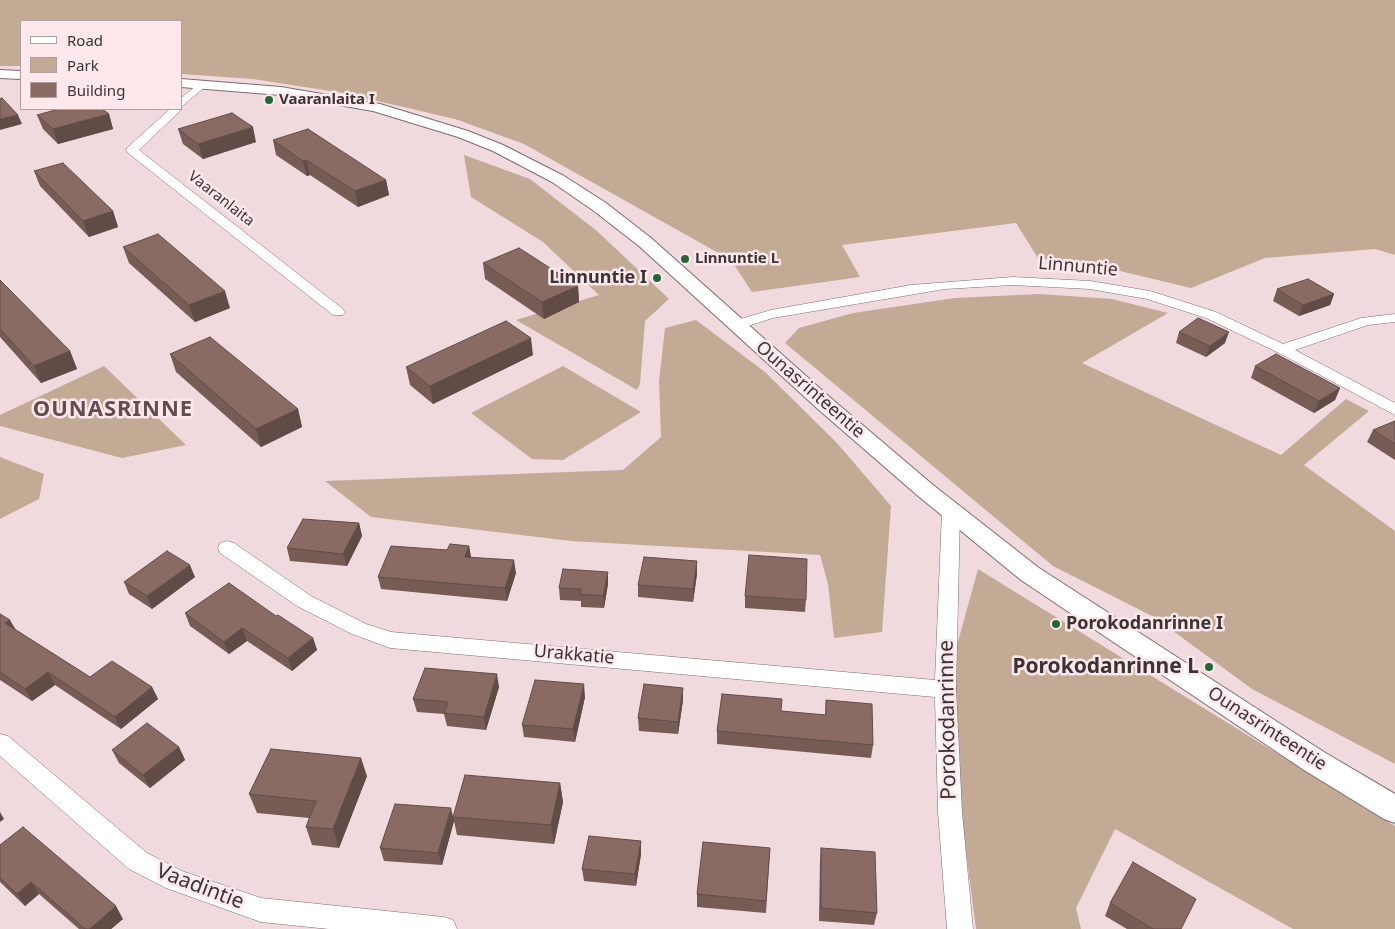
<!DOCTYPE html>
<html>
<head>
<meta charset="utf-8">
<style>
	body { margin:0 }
	#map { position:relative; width:1395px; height:929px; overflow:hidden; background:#f1dade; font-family:"Noto Sans",sans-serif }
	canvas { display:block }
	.legend { position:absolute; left:20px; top:20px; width:162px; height:90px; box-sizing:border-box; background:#fee8eb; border:1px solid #b0a0a2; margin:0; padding:6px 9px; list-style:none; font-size:15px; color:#3b3334 }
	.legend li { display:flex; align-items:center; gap:10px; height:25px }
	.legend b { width:25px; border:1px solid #b0a0a2 }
</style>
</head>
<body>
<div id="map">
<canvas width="1395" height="929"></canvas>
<ul class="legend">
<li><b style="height:6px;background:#fff"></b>Road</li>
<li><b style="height:14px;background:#c2aa95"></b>Park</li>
<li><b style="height:14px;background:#8a6b64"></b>Building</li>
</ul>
</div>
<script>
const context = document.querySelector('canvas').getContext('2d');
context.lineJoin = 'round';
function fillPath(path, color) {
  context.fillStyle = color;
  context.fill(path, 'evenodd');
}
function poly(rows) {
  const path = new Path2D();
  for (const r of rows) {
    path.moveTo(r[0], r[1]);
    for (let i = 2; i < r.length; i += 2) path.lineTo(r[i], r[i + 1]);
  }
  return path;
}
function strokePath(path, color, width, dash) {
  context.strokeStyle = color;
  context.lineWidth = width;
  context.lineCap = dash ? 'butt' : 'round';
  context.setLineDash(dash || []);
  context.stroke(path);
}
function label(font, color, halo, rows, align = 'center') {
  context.font = font + ' "Noto Sans",sans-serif';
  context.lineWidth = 5;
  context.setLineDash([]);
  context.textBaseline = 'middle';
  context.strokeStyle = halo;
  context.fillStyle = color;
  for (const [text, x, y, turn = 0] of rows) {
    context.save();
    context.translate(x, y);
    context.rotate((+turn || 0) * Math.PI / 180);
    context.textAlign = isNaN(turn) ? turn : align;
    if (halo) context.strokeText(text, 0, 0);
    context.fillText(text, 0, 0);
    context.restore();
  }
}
const green = poly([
	[0,0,1395,0,1395,255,1375,249,1265,258,1191,288,1120,271,1038,258,1016,223,842,245,860,277,752,292,731,260,524,144,455,119,343,93,253,79,181,74,181,21,21,21,21,66,0,66],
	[464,155,530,179,597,231,669,299,645,321,640,384,637,390,516,320,599,295,543,242,471,197],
	[1039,294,1112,299,1168,313,1082,363,1281,455,1346,399,1369,411,1304,465,1395,531,1395,764,1252,689,1154,617,1053,566,785,343,799,328,853,313,955,298],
	[696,320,765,372,837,443,891,506,882,632,834,638,828,584,820,555,571,541,371,517,325,481,623,470,661,437,659,381,665,328],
	[104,366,186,445,122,458,0,426,0,415],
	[563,366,641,412,563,460,532,459,471,413],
	[0,457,44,474,39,499,0,519],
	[978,569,1395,826,1395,929,1293,929,1115,829,1076,908,1081,929,976,929,945,689]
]);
const minor = poly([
	[202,81,207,84,206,86,181,107,181,98,202,81],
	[181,108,182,109,180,111,139,150,343,309,345,312,343,315,333,315,128,153,126,150,128,147,170,109,181,108],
	[1013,277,1090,281,1150,291,1216,312,1283,344,1361,318,1395,314,1395,322,1368,325,1295,350,1395,403,1395,415,1277,352,1206,318,1147,299,1090,289,1013,285,945,289,773,318,735,330,727,325,730,322,771,310,911,285,1013,277],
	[951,506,957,508,960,512,956,689,962,812,973,929,947,929,938,812,935,697,390,648,352,634,297,606,220,553,218,548,220,543,227,541,234,543,311,596,366,624,391,632,935,680,942,512,945,508,951,506],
	[0,734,8,736,147,853,182,871,261,898,444,917,453,920,457,929,329,929,261,922,166,888,129,869,0,756,0,734]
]);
const tertiary = poly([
	[0,70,21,71,21,79,0,78,0,70],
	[181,79,281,87,380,104,468,131,503,145,564,176,606,203,651,238,833,400,933,485,1039,568,1324,752,1395,794,1395,823,1384,819,1304,770,1021,580,917,495,819,410,639,246,594,211,552,182,493,151,458,137,373,111,281,95,181,87,181,79]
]);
const wall = poly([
	[109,114,113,129,58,144,43,129,37,115],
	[178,129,256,142,203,159,183,144],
	[273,140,386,180,389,195,358,207,310,175,307,176,276,155],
	[34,171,113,211,118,227,89,237,40,186],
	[123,247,230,308,195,322,129,263],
	[483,263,578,286,579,302,544,319,485,279],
	[0,280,70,351,77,369,41,383,0,337],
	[1277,289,1334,294,1330,305,1299,316,1273,301],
	[1179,332,1225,343,1206,357,1176,343],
	[170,354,298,409,302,427,261,447,176,372],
	[533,355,433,404,410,385,406,367],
	[1255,366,1340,388,1335,400,1314,413,1251,378],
	[1395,421,1395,460,1367,442,1373,430],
	[359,523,362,536,347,566,290,561,287,548],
	[469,546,471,557,516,573,507,601,381,589,378,577,447,550],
	[608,572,608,584,604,608,581,607,581,601,560,600,559,588],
	[697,574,693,602,638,597,638,585],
	[195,577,152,609,129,594,124,582],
	[745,596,806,600,805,612,745,608],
	[185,613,276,616,313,638,317,650,292,671,247,641,229,654,190,626],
	[0,614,16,630,90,677,152,687,158,699,121,729,55,685,32,701,0,680],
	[499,687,486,730,447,726,444,714,417,712,413,699],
	[683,688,683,700,678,734,639,731,638,718],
	[585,697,575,742,524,737,522,725],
	[826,700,873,745,871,758,717,744,717,731,781,711,825,715],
	[179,747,185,760,150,788,119,763,112,750],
	[367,776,339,848,312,845,306,827,309,818,257,813,249,794],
	[560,783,563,802,554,844,457,835,454,821,442,865,384,861,380,848,453,817],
	[641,841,641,854,636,886,584,881,582,869],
	[0,845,123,919,111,929,79,929,39,894,25,906,0,882],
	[770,848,766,913,697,907,697,894],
	[821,848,877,913,874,925,819,921,820,860],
	[1110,903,1181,929,1127,929,1105,916]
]);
const shadedWall = poly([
	[109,114,113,129,58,144,53,129],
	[18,115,22,124,0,130,0,119],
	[253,127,256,142,203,159,198,144],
	[306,160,310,175,307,176,303,161],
	[386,180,389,195,358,207,355,191],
	[113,211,118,227,89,237,83,221],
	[578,286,579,302,544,319,542,302],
	[225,291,230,308,195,322,189,305],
	[1334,294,1330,305,1299,316,1303,305],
	[1229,332,1225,343,1206,357,1210,346],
	[531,338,533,355,433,404,430,386],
	[70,351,77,369,41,383,34,366],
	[1340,388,1335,400,1314,413,1319,401],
	[298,409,302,427,261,447,256,429],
	[359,523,362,536,347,566,343,554],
	[469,546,471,558,465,557],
	[514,560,516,573,507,601,505,588],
	[697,561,697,574,693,602,693,589],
	[190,565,195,577,152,609,147,596],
	[608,572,608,584,604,608,603,596],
	[10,620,17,632,5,623],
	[242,628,247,641,229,654,224,642],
	[313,638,317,650,292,671,288,658],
	[48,672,55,685,32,701,25,689],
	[497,674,499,687,486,730,484,717],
	[584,684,585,697,575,742,573,729],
	[152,687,158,699,121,729,115,717],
	[683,688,683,700,678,734,678,722],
	[179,747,185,760,150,788,143,775],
	[361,758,367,776,339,848,333,829],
	[560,783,563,802,554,844,551,825],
	[451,808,454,821,442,865,438,853],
	[0,812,4,819,0,822],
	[641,841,641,854,636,886,635,874],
	[31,882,39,894,25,906,17,894],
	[116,906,123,919,111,929,90,929]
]);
const building = poly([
	[2,98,18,115,0,119,0,99,2,98],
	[59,109,102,109,109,114,53,129,37,115,59,109],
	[232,113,253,127,198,144,178,129,232,113],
	[308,129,386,180,355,191,306,160,303,161,273,140,308,129],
	[63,163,113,211,83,221,34,171,63,163],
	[158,234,225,291,189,305,123,247,158,234],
	[519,248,578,286,542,302,483,263,519,248],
	[1308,279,1334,294,1303,305,1277,289,1308,279],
	[0,280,70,351,34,366,0,329,0,280],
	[1198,318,1229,332,1210,346,1179,332,1198,318],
	[506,321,531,338,430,386,406,367,506,321],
	[210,337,298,409,256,429,170,354,210,337],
	[1276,354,1340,388,1319,401,1255,366,1276,354],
	[1395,421,1395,444,1373,430,1395,421],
	[303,519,359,523,343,554,287,548,303,519],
	[450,544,469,546,465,557,514,560,505,588,378,577,391,546,447,550,450,544],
	[167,551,190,565,147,596,124,582,167,551],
	[749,555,807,559,806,600,745,596,749,555],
	[644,557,697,561,693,589,638,585,644,557],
	[563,569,608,572,603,596,580,594,581,589,559,588,563,569],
	[229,583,276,616,278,615,313,638,288,658,242,628,224,642,185,613,229,583],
	[0,614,10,620,5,623,90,677,112,661,152,687,115,717,48,672,25,689,0,672,0,614],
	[425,668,497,674,484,717,444,713,448,702,413,699,425,668],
	[535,680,584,684,573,729,522,725,535,680],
	[644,684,683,688,678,722,638,718,644,684],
	[722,694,782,699,781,711,826,715,826,700,872,704,873,745,717,731,722,694],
	[147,723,179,747,143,775,112,750,147,723],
	[271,749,361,758,333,829,306,827,316,801,249,794,271,749],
	[465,775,560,783,551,825,453,817,465,775],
	[395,804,451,808,438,853,380,848,395,804],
	[23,827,116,906,90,929,85,929,31,882,17,894,0,878,0,845,23,827],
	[589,836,641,841,635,874,582,869,589,836],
	[703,842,770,848,766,901,697,894,703,842],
	[821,848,875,852,877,913,821,908,821,848],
	[1133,862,1196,899,1181,929,1153,929,1110,903,1133,862]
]);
const markers = [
	[269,100,5,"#236732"],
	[685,259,5,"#236732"],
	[657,278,5,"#236732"],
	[1056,624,5,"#236732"],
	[1209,667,5,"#236732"]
];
const farPoinames = [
	["Vaaranlaita I",279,100],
	["Linnuntie L",695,259]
];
const farStreetnames = [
	["Vaaranlaita",221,199,38]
];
const streetNames = [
	["Linnuntie",1078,267,5],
	["Ounasrinteentie",810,390,41],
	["Urakkatie",574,655,5],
	["Ounasrinteentie",1267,729,33]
];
const poiNames = [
	["Linnuntie I",647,278],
	["Porokodanrinne I",1066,624,"left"]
];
const nearPoinames = [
	["Porokodanrinne L",1199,667]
];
const nearStreetnames = [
	["Porokodanrinne",948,720,-91],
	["Vaadintie",200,887,21]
];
const districtNames = [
	["OUNASRINNE",113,410]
];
fillPath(green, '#c2aa95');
strokePath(minor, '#7e6b6f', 1);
strokePath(tertiary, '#7e6b6f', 2);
fillPath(minor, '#fff');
fillPath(tertiary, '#fff');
fillPath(wall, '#775c56');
fillPath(shadedWall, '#614b46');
fillPath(building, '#8a6b64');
strokePath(building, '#614b46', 1);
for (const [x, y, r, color] of markers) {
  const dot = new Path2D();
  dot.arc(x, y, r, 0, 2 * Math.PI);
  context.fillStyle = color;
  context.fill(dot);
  strokePath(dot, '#fee8eb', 2);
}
label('bold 15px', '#3b3334', '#fee8eb', farPoinames, 'left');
label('15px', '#3b3334', '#fee8eb', farStreetnames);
label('18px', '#3b3334', '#fee8eb', streetNames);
label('bold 18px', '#3b3334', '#fee8eb', poiNames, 'right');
label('bold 21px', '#3b3334', '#fee8eb', nearPoinames, 'right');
label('21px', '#3b3334', '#fee8eb', nearStreetnames);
context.letterSpacing = '1px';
label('bold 22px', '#604e51', '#fee8eb', districtNames);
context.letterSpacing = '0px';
</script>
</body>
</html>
